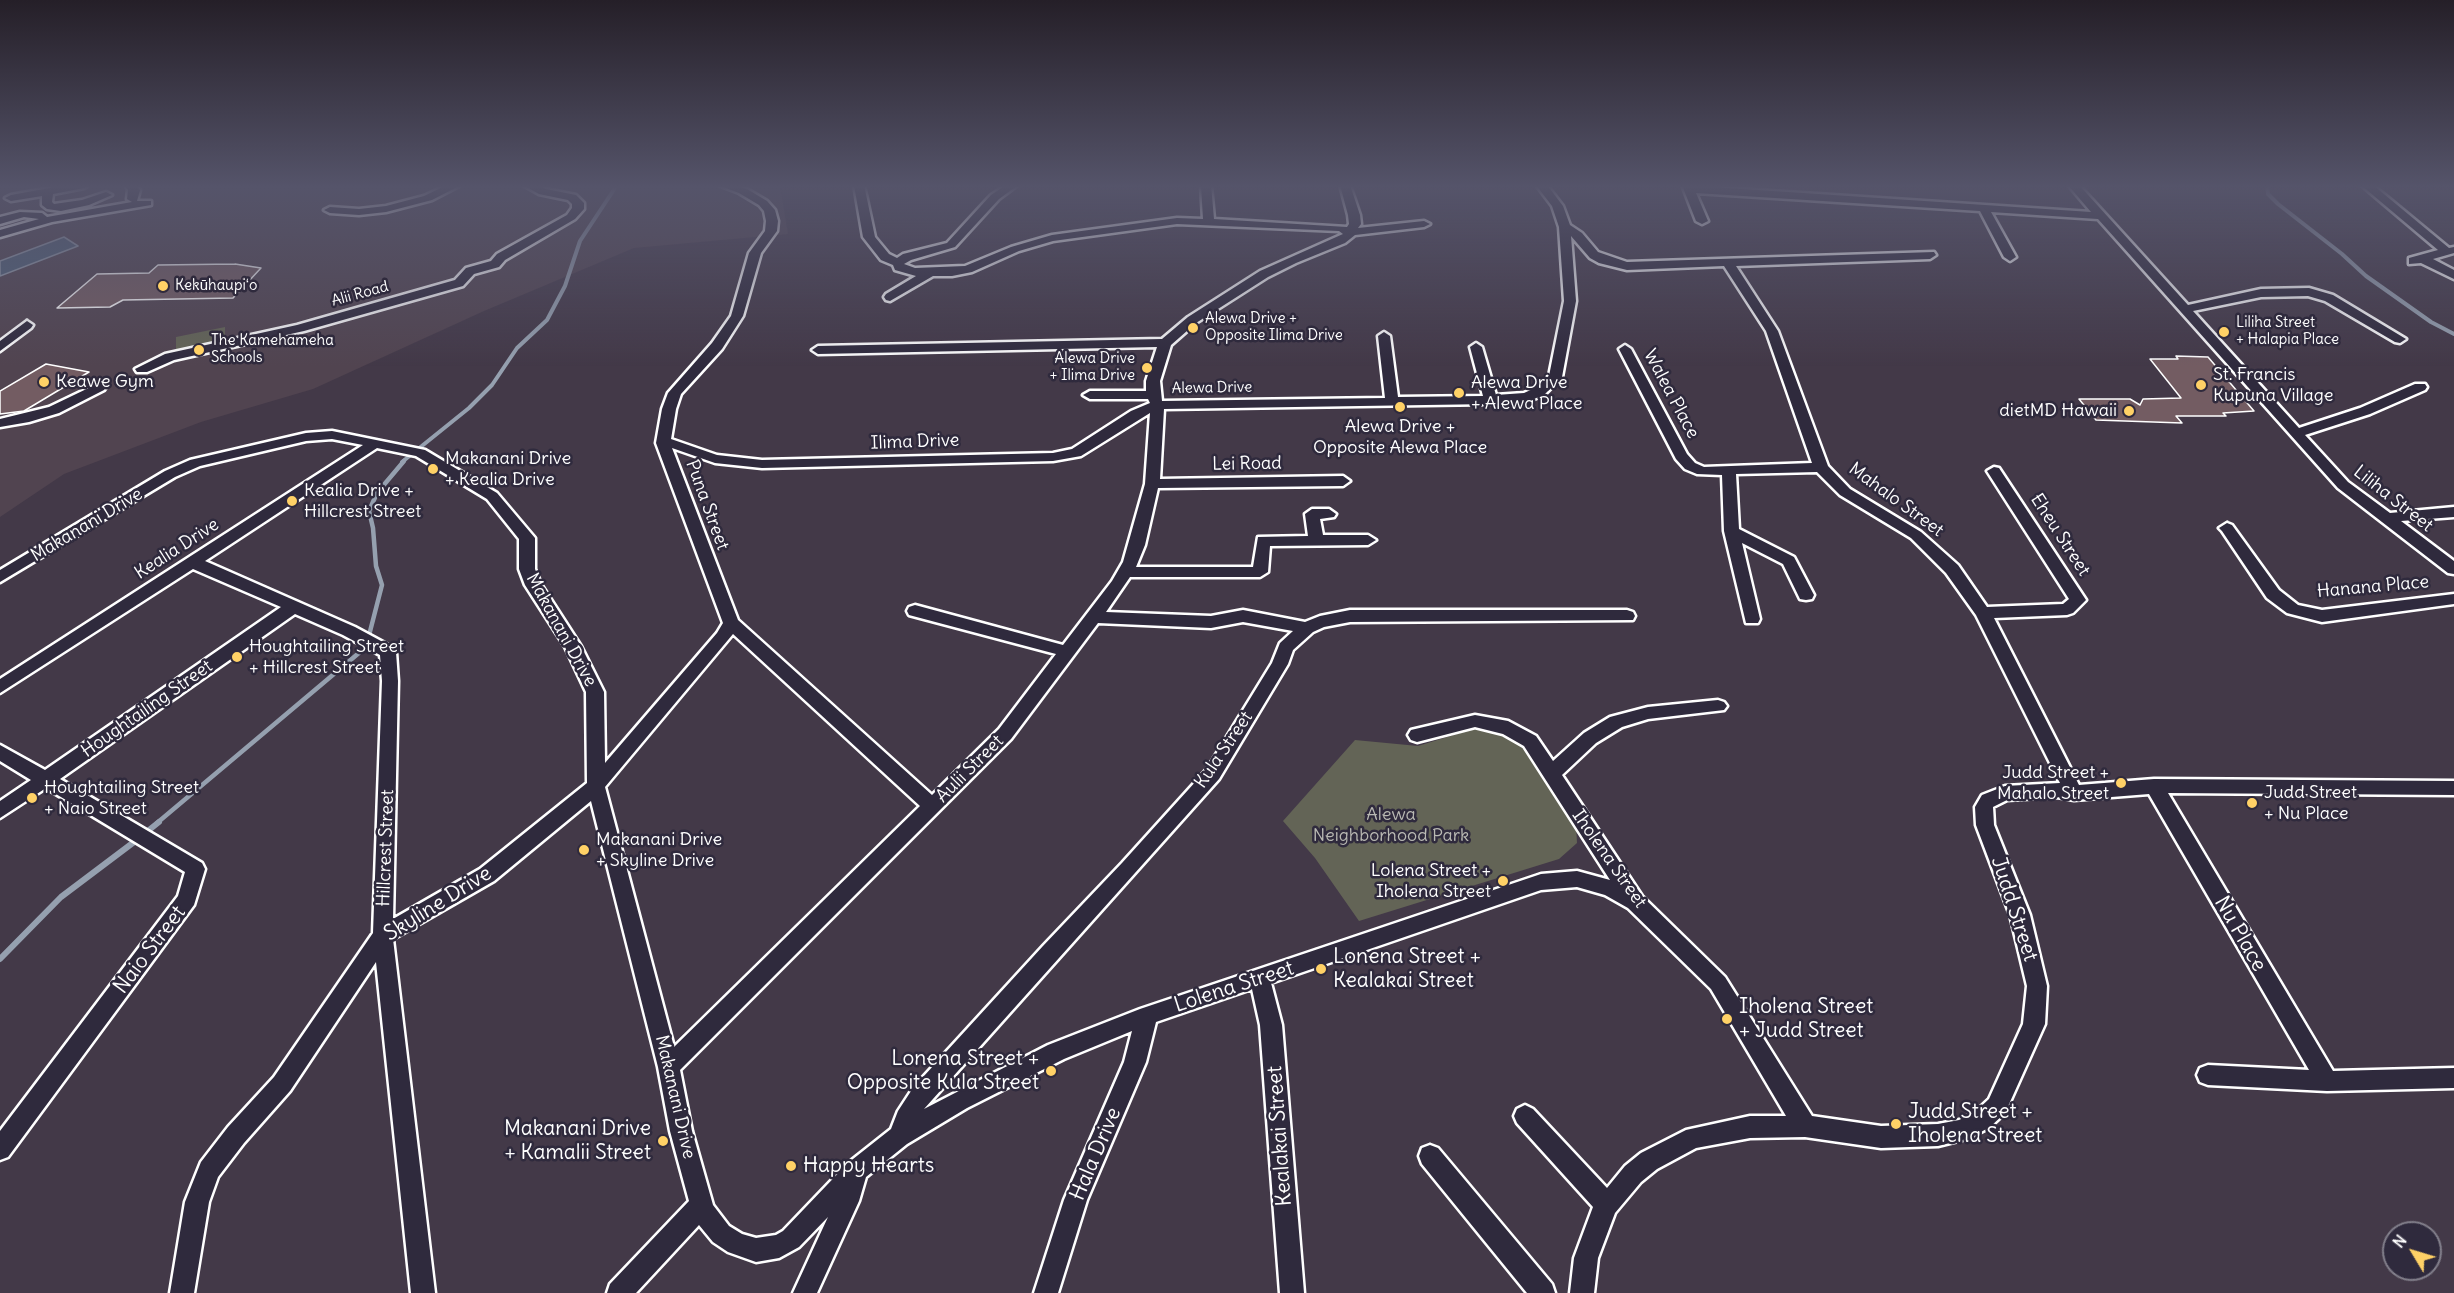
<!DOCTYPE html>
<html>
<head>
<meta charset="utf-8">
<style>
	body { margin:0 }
	#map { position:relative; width:2454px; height:1293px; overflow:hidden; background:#433948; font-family:Delius,sans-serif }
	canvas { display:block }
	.north { position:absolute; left:2382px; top:1221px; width:60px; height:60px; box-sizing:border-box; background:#2f2a3d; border:2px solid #827f8b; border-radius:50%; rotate:308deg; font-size:16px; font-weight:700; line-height:24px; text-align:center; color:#fff }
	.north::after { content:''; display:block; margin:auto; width:21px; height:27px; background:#ffd166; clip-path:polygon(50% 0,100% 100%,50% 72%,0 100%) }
</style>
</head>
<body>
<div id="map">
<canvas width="2454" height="1293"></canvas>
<div class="north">N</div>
</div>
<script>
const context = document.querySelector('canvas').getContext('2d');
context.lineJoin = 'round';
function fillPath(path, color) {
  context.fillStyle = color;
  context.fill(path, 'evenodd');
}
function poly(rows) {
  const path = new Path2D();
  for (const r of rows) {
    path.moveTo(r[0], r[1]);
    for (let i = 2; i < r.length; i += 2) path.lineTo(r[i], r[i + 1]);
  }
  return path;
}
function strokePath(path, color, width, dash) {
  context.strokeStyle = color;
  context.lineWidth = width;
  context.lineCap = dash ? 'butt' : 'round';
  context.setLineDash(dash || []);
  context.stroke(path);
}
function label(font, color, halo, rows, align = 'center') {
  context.font = font + ' Delius,sans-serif';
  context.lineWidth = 5;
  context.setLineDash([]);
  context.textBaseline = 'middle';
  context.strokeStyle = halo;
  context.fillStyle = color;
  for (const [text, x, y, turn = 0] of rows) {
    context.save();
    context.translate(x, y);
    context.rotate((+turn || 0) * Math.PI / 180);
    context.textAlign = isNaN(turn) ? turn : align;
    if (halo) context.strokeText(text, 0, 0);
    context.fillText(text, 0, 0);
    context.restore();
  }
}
const built = poly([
	[0,185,780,185,788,234,634,248,484,311,313,389,201,422,64,474,0,517]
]);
const green = poly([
	[225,327,225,339,176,350,176,337],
	[1486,725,1520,736,1576,824,1577,843,1559,859,1359,921,1315,858,1283,821,1355,740,1418,746]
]);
const water = poly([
	[64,237,78,246,0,276,0,261,64,237]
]);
const streamFar2 = poly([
	[2267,185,2268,194,2278,204,2342,254,2366,276,2431,322,2454,334],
	[402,462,469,408,492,385,517,348,547,320,565,286,580,241,617,185]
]);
const streamFar1 = poly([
	[157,823,366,647,382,585,376,566,373,528,369,511,377,493,404,461]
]);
const stream = poly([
	[144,834,159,822],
	[0,959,61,897,138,839]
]);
const building = poly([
	[235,264,261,268,233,298,123,300,110,307,57,308,97,274,149,273,158,265,235,264],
	[2176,356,2208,357,2254,411,2223,413,2226,416,2176,416,2182,423,2096,420,2079,399,2130,399,2140,405,2143,399,2181,398,2150,359,2178,359,2176,356],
	[46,364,89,372,24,411,0,414,0,391,46,364]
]);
const minor = poly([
	[66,185,89,185,84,188,53,194,52,202,54,204,82,200,106,192,112,195,89,205,61,211,47,209,42,205,42,196,11,201,5,198,11,195,66,185],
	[125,185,136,185,140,190,137,201,151,201,151,205,52,222,0,237,0,230,39,219,24,217,0,224,0,217,20,212,42,213,47,217,132,202,127,199,128,190,125,185],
	[447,185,461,185,432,200,386,212,359,215,330,213,324,210,330,207,359,209,386,206,424,196,447,185],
	[523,185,537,185,546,189,576,195,584,203,584,209,575,219,505,260,499,267,474,274,463,286,304,331,174,360,147,372,137,372,135,369,165,354,297,325,455,280,466,268,491,261,497,254,567,215,572,208,572,204,568,200,539,194,523,185],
	[718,185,734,185,747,189,767,201,775,210,778,221,777,231,761,253,743,316,722,349,681,394,676,409,671,439,717,455,762,460,1053,453,1072,449,1131,411,1150,403,1148,399,1090,399,1083,395,1090,391,1146,391,1146,381,1157,347,818,354,812,350,818,346,1162,339,1188,317,1260,271,1343,234,1339,231,1177,224,1053,241,1019,251,972,272,952,276,933,276,890,301,886,300,884,297,886,294,916,276,895,270,893,265,881,260,863,237,854,185,864,185,875,237,889,254,897,258,903,254,947,243,991,195,1006,185,1018,185,999,199,955,247,911,260,904,264,915,268,965,266,1011,247,1052,235,1177,218,1203,219,1201,185,1211,185,1214,219,1347,227,1349,224,1348,215,1340,185,1350,185,1360,215,1361,224,1358,228,1424,221,1430,224,1424,227,1355,235,1345,243,1296,263,1268,277,1196,323,1171,345,1160,381,1162,401,1385,398,1378,336,1384,332,1390,336,1398,397,1483,396,1470,347,1476,343,1482,347,1496,395,1524,393,1535,388,1549,376,1564,301,1559,227,1552,206,1536,185,1547,185,1563,206,1570,225,1582,233,1598,252,1627,262,1934,252,1936,255,1930,259,1736,266,1778,331,1828,466,1850,489,1921,532,1958,565,1987,607,2063,604,2069,599,1987,471,1994,467,1999,468,2086,600,2073,613,2067,615,1994,618,2079,785,2154,779,2454,781,2454,795,2168,793,2333,1071,2454,1068,2454,1088,2327,1091,2208,1085,2200,1082,2197,1075,2200,1068,2208,1065,2309,1070,2149,794,2074,800,2057,797,2007,800,1993,807,1994,825,2030,915,2047,986,2045,1024,2005,1113,1990,1127,1970,1138,1938,1146,1881,1148,1805,1137,1750,1138,1696,1148,1657,1169,1641,1182,1615,1213,1598,1258,1594,1293,1570,1293,1574,1258,1593,1207,1517,1123,1514,1116,1517,1109,1525,1105,1533,1109,1607,1188,1625,1166,1641,1153,1686,1130,1750,1116,1786,1116,1711,989,1628,908,1605,895,1577,887,1541,890,1271,983,1282,1025,1304,1293,1280,1293,1260,1025,1252,989,1156,1022,1146,1062,1087,1200,1058,1293,1034,1293,1064,1200,1124,1062,1132,1031,1064,1059,967,1108,907,1144,866,1177,859,1201,817,1293,793,1293,828,1217,799,1247,779,1258,756,1262,728,1252,713,1242,699,1225,636,1293,607,1293,610,1284,689,1201,670,1131,658,1067,591,801,494,881,393,939,435,1293,411,1293,376,962,290,1091,244,1143,218,1177,209,1202,194,1293,170,1293,185,1202,201,1162,228,1127,274,1077,373,933,382,681,380,655,343,635,295,614,60,779,202,863,205,869,194,905,8,1157,0,1160,0,1131,178,896,185,872,46,788,0,818,0,801,31,780,0,761,0,745,45,770,281,607,193,569,0,693,0,679,363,445,332,439,306,441,200,466,175,477,0,582,0,570,165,471,190,460,306,433,332,431,425,450,497,493,535,538,535,569,541,584,581,646,604,692,605,763,717,633,723,623,656,443,662,409,668,393,712,343,731,316,749,253,765,231,766,221,764,211,759,205,739,193,718,185],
	[1571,236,1590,258,1599,263,1627,270,1724,266,1766,331,1812,463,1704,467,1695,463,1687,454,1631,349,1625,345,1619,349,1676,459,1685,469,1697,474,1722,475,1724,531,1746,623,1758,623,1760,619,1742,543,1783,564,1800,599,1806,600,1812,599,1814,595,1794,557,1739,529,1736,474,1817,472,1840,495,1911,538,1946,573,1976,615,2060,783,2005,786,1982,795,1975,807,1976,825,2010,915,2027,986,2023,1024,1989,1099,1974,1113,1959,1120,1938,1124,1881,1126,1812,1116,1725,977,1642,896,1562,775,1596,743,1622,727,1648,719,1724,710,1727,706,1724,702,1718,700,1648,707,1610,717,1584,733,1553,761,1536,736,1508,721,1475,715,1411,730,1408,735,1411,740,1417,742,1475,727,1503,734,1524,746,1610,880,1577,871,1541,874,1140,1009,1048,1045,924,1109,1219,779,1288,664,1293,650,1313,632,1324,627,1350,622,1633,620,1635,616,1633,612,1627,610,1350,610,1320,616,1305,622,1243,610,1211,616,1106,612,1130,577,1260,577,1268,572,1270,546,1368,545,1376,540,1368,535,1323,535,1320,519,1334,517,1336,514,1329,509,1312,509,1305,514,1308,536,1258,537,1253,567,1136,567,1145,545,1158,488,1343,486,1350,481,1343,476,1160,479,1164,409,1491,404,1532,400,1545,394,1562,377,1576,301,1571,236],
	[1150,413,1145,484,1123,562,1112,581,1063,645,915,605,909,607,907,611,909,615,1056,654,999,729,932,795,738,620,672,448,715,463,762,468,1053,461,1081,456,1150,413],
	[377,448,416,456,487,499,519,539,519,569,525,585,565,647,586,692,587,783,480,869,393,919,398,681,396,652,394,648,355,627,205,561,377,448],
	[1243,622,1293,631,1280,643,1272,663,1207,769,1122,863,1043,946,913,1088,898,1111,891,1129,848,1163,783,1231,776,1235,756,1238,742,1234,729,1226,713,1205,692,1131,680,1070,1011,739,1098,623,1211,628,1243,622],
	[733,634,920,806,674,1047,605,787,733,634],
	[1682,185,2091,212,2068,185,2079,185,2188,305,2261,289,2309,288,2333,295,2406,339,2400,343,2395,342,2325,301,2308,296,2261,297,2193,311,2299,428,2360,408,2415,384,2425,384,2427,387,2425,390,2370,414,2305,435,2348,482,2390,513,2454,507,2454,517,2401,521,2454,561,2454,574,2448,573,2338,488,2098,219,1991,212,2016,257,2010,261,2004,257,1980,211,1696,193,1708,221,1702,224,1696,221,1682,185],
	[2361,185,2373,185,2449,248,2454,247,2454,253,2433,259,2454,270,2454,279,2421,263,2409,264,2409,258,2438,250,2361,185],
	[27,321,33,325,31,328,0,351,0,341,27,321],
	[99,383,106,387,104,390,59,413,29,422,0,427,0,419,49,407,99,383],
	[2227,523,2232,525,2279,590,2298,605,2322,610,2454,594,2454,604,2322,622,2287,613,2267,598,2222,531,2219,528,2227,523],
	[1430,1145,1438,1148,1552,1284,1555,1293,1527,1293,1422,1164,1419,1156,1422,1148,1430,1145]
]);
const markers = [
	[163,286,6,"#ffd166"],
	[1193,328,6,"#ffd166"],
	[2224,332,6,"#ffd166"],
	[199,350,6,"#ffd166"],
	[1147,368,6,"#ffd166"],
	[44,382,6,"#ffd166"],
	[2201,385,6,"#ffd166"],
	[1459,393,6,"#ffd166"],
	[1400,407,6,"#ffd166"],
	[2129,411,6,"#ffd166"],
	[433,469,6,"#ffd166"],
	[292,501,6,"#ffd166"],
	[237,657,6,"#ffd166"],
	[2121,783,6,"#ffd166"],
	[32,798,6,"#ffd166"],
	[2252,803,6,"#ffd166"],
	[584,850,6,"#ffd166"],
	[1503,881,6,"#ffd166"],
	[1321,969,6,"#ffd166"],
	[1727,1019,6,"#ffd166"],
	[1051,1071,6,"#ffd166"],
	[1896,1124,6,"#ffd166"],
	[663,1141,6,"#ffd166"],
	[791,1166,6,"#ffd166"]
];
const farPoinames = [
	["Kekūhaupiʻo",175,286],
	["Alewa Drive +",1205,319],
	["Opposite Ilima Drive",1205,336],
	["Liliha Street",2236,323],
	["+ Halapia Place",2236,340],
	["The Kamehameha",211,341],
	["Schools",211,358],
	["Alewa Drive",1135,359,"right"],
	["+ Ilima Drive",1135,376,"right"]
];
const farStreetnames = [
	["Alii Road",360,294,-15],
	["Alewa Drive",1212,388,-1]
];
const poiNames = [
	["St. Francis",2213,375],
	["Kupuna Village",2213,396],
	["Keawe Gym",56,382],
	["Alewa Drive",1471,383],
	["+ Alewa Place",1471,404],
	["dietMD Hawaii",2117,411,"right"],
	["Alewa Drive +",1400,427,"center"],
	["Opposite Alewa Place",1400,448,"center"],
	["Makanani Drive",445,459],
	["+ Kealia Drive",445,480],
	["Kealia Drive +",304,491],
	["Hillcrest Street",304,512],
	["Houghtailing Street",249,647],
	["+ Hillcrest Street",249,668],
	["Judd Street +",2109,773,"right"],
	["Mahalo Street",2109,794,"right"],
	["Houghtailing Street",44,788],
	["+ Naio Street",44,809],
	["Judd Street",2264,793],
	["+ Nu Place",2264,814],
	["Makanani Drive",596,840],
	["+ Skyline Drive",596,861],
	["Lolena Street +",1491,871,"right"],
	["Iholena Street",1491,892,"right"]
];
const streetNames = [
	["Walea Place",1671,394,62],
	["Ilima Drive",915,442,-2],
	["Lei Road",1247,464,-1],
	["Liliha Street",2393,499,38],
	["Mahalo Street",1896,500,36],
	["Puna Street",707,505,70],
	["Makanani Drive",87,525,-31],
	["Eheu Street",2060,535,57],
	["Kealia Drive",177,549,-33],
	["Hanana Place",2373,587,-5],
	["Makanani Drive",561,630,61],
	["Houghtailing Street",147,709,-35],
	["Kula Street",1224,750,-56],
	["Aulii Street",970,769,-45],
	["Hillcrest Street",386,848,-88],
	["Iholena Street",1609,859,55],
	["Makanani Drive",675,1097,77]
];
const parkNames = [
	["Alewa",1391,815],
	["Neighborhood Park",1391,836]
];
const nearStreetnames = [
	["Skyline Drive",438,904,-32],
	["Judd Street",2014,909,72],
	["Nu Place",2240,934,60],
	["Naio Street",150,950,-53],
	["Lolena Street",1234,987,-18],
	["Kealakai Street",1280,1136,-94],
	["Hala Drive",1096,1154,-67]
];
const nearPoinames = [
	["Lonena Street +",1333,957],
	["Kealakai Street",1333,981],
	["Iholena Street",1739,1007],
	["+ Judd Street",1739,1031],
	["Lonena Street +",1039,1059,"right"],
	["Opposite Kula Street",1039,1083,"right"],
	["Judd Street +",1908,1112],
	["Iholena Street",1908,1136],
	["Makanani Drive",651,1129,"right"],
	["+ Kamalii Street",651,1153,"right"],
	["Happy Hearts",803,1166]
];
fillPath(built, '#514450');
fillPath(green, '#636456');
fillPath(water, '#4e6179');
strokePath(water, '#95a0af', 1.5);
strokePath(streamFar2, '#95a0af', 4);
strokePath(streamFar1, '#95a0af', 4.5);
strokePath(stream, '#95a0af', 6);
fillPath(building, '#735c62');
strokePath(building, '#fff', 1.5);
strokePath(minor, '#fff', 5);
fillPath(minor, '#2f2a3d');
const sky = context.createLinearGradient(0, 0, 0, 366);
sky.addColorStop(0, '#251f28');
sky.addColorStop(0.51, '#55546a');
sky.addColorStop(1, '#55546a00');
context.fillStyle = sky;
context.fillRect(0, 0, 2454, 366);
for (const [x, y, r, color] of markers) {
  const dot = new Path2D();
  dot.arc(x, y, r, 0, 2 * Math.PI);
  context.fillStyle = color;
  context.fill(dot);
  strokePath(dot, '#2f2a3d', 2);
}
label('15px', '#fff', '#2f2a3d', farPoinames, 'left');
label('15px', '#fff', '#2f2a3d', farStreetnames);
label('18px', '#fff', '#2f2a3d', poiNames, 'left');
label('18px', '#fff', '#2f2a3d', streetNames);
label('18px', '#b9b9b3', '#2f2a3d', parkNames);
label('21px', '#fff', '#2f2a3d', nearStreetnames);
label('21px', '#fff', '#2f2a3d', nearPoinames, 'left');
</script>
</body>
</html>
